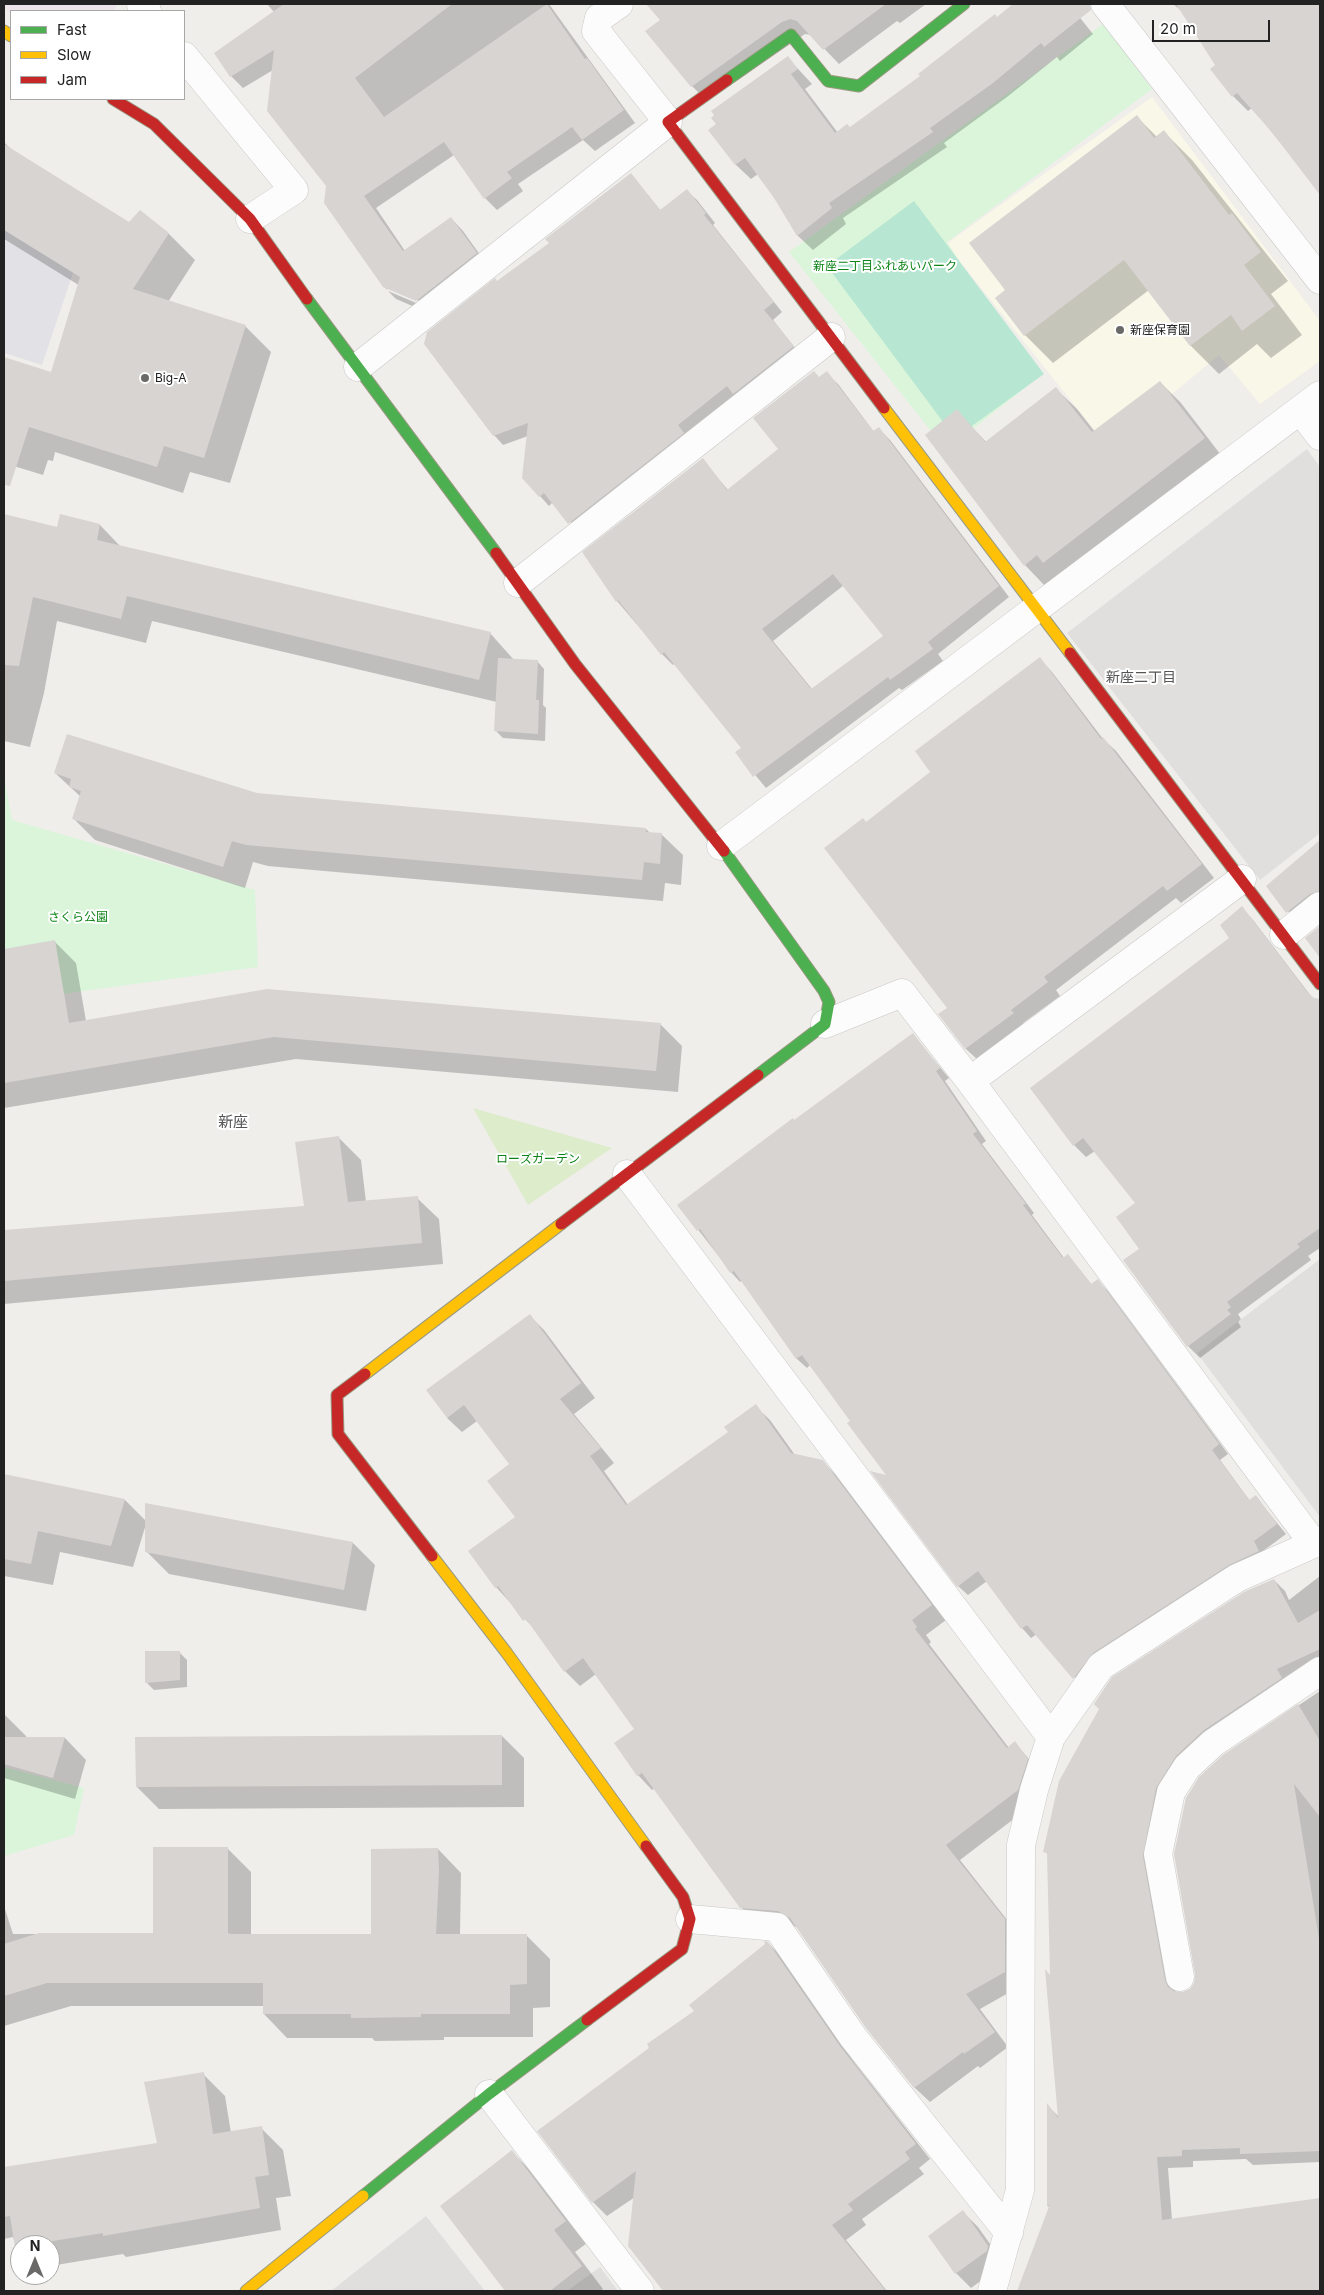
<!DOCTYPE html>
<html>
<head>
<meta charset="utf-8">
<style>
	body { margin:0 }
	#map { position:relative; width:1324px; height:2295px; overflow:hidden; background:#f0eeeb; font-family:Inter,sans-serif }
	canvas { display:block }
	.frame { position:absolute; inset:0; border:5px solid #222; pointer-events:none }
	.legend { position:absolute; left:10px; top:10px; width:175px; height:90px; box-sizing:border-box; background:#fff; border:1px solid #a7a7a7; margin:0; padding:6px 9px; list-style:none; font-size:15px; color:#222 }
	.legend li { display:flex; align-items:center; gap:10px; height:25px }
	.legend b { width:25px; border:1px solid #a7a7a7 }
	.north { position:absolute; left:10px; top:2235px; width:50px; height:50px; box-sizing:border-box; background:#fff; border:1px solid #a7a7a7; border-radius:50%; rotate:0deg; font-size:14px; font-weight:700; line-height:20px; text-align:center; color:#222 }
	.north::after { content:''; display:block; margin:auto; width:18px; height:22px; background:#6a6968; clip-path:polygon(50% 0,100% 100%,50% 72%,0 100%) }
	.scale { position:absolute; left:1152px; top:20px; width:118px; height:22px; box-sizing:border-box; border:2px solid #222; border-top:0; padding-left:6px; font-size:15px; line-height:18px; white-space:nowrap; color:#222; -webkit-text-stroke:4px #fff; paint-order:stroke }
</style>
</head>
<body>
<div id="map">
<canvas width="1324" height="2295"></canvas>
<div class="frame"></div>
<ul class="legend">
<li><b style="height:6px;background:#4caf50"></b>Fast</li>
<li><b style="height:6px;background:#ffc107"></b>Slow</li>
<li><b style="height:6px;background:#c62828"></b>Jam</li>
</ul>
<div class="north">N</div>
<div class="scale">20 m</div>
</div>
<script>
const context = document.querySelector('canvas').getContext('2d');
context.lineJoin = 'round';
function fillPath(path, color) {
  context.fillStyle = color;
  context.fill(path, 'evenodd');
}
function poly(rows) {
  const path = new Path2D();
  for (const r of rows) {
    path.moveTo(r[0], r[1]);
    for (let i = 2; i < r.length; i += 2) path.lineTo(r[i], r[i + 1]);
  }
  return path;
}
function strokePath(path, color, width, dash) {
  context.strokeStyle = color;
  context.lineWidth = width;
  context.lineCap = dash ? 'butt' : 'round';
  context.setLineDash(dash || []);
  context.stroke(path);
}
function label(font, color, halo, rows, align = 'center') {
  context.font = font + ' Inter,"Noto Sans JP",sans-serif';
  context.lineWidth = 4;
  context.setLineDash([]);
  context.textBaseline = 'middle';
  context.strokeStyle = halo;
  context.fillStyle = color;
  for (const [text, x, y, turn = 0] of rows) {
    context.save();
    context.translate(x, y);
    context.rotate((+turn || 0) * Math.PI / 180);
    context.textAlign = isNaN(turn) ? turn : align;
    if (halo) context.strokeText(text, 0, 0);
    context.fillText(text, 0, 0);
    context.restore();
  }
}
const industrial = poly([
	[4,4,117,4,114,11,11,13,4,8]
]);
const education = poly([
	[1152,97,1320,321,1320,361,1260,404,1219,355,1108,447,946,244]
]);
const grass = poly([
	[473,1108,612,1148,528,1205]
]);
const park = poly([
	[1103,24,1152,89,947,242,1035,380,946,450,789,252],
	[4,777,12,820,255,890,258,967,4,1002],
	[4,1767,84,1788,74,1835,4,1856]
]);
const pitch = poly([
	[914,201,1044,374,955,438,827,266]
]);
const parking = poly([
	[1307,449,1320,467,1320,833,1260,880,1067,633],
	[1320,1259,1320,1517,1197,1353],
	[426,2216,485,2291,331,2291],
	[600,2267,618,2291,567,2291]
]);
const plaza = poly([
	[4,208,79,255,42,365,4,353]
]);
const shadow = poly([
	[267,4,549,4,635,123,595,151,583,140,518,184,523,191,497,210,485,198,454,155,376,208,405,251,451,218,463,231,488,266,429,313,396,299,388,291,421,305,422,302,387,288,387,290,384,286,328,186,273,70,243,88,231,76,274,12],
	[671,4,926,4,900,23,897,21,839,64,811,35,805,34,707,101,692,86,661,21,656,14],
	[1015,4,1069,4,1093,34,1060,61,1057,57,1007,97,944,143,947,147,843,218,846,224,813,250,798,236,775,198,758,174,751,179,736,165,710,130,788,58,812,84,805,89,838,133,850,129,922,77],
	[1173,4,1320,4,1320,191,1252,108,1248,111,1233,96,1212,69,1217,65,1183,12],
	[1137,117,1157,137,1164,132,1192,160,1288,281,1271,294,1302,335,1271,358,1257,344,1219,374,1191,346,1149,290,1053,363,1025,335,1007,290],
	[4,142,13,151,130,224,140,211,169,234,195,260,168,302,245,326,271,352,230,483,190,472,183,493,55,452,53,461,48,460,43,475,4,463,4,358,52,374,171,342,4,239],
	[631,174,661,211,687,191,697,200,715,223,713,225,782,312,773,320,802,357,579,532,553,502,549,506,540,496,528,436,503,445,494,435,497,282,551,243],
	[826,373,838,384,874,432,879,429,890,440,1009,597,938,654,943,661,902,690,899,688,766,788,737,753,743,749,675,663,673,665,662,654,617,601,702,459,728,490,780,449,819,378],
	[844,585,884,636,812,689,773,641],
	[1160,382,1181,403,1224,459,1045,586,1025,565,957,411,987,443,1056,389,1077,409,1095,432],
	[4,515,58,529,100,525,121,547,490,633,514,660,537,661,544,669,543,705,546,708,545,741,503,738,496,731,497,702,152,621,146,643,57,621,44,693,30,747,4,741],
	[1040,659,1052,672,1103,739,1116,751,1214,878,1181,903,1176,898,1056,990,1060,996,1023,1023,1025,1027,979,1061,966,1049,940,1015,948,1009,866,824,932,772],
	[55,773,257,795,646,829,650,833,661,834,683,855,681,885,665,883,663,901,268,866,253,862,245,888,95,840,74,819,81,797],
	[1320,841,1320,909,1299,924,1267,886],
	[1242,908,1253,920,1314,1000,1320,1000,1320,1248,1308,1256,1311,1260,1238,1314,1241,1319,1238,1322,1241,1327,1200,1358,1188,1346,1140,1249,1136,1203,1095,1151,1086,1157,1074,1145,1031,1089,1231,939],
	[55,942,76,963,86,1021,660,1024,682,1046,678,1092,296,1059,4,1108,4,1035,5,1035,4,953],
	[913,1035,949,1078,945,1081,986,1141,982,1144,1034,1213,1032,1215,1064,1258,1068,1255,1092,1285,1097,1281,1107,1290,1228,1454,1220,1460,1250,1501,1256,1497,1286,1534,1263,1551,1268,1561,1083,1687,1037,1634,1031,1638,1022,1628,987,1581,968,1595,958,1586,852,1421,810,1365,807,1368,797,1359,742,1280,740,1282,731,1272,679,1205],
	[339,1138,361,1160,366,1202,417,1198,439,1219,443,1264,4,1304,4,1232,305,1207],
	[530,1316,544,1330,595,1398,574,1414,614,1463,604,1471,628,1505,730,1432,755,1406,770,1420,795,1455,822,1461,837,1476,946,1620,926,1635,931,1642,929,1644,1009,1748,1015,1743,1042,1774,1032,1805,960,1860,1019,1935,1019,1987,980,2009,1008,2047,980,2068,978,2066,930,2102,915,2088,867,2027,798,1928,794,1926,756,1922,741,1907,655,1788,652,1790,638,1775,636,1729,596,1674,580,1686,565,1671,537,1632,496,1587,517,1517,510,1464,477,1421,462,1432,447,1418],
	[4,1476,125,1500,147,1522,353,1543,375,1565,366,1611,169,1574,147,1552,146,1524,133,1567,60,1552,53,1585,4,1576],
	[1320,1576,1320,1671,1187,1767,1153,1868,1176,1993,1182,1994,1190,1990,1196,1983,1223,1756,1320,1691,1320,2162,1253,2165,1246,2159,1193,2161,1193,2167,1168,2168,1172,2220,1320,2200,1320,2291,1025,2291,1020,2287,1050,2208,1048,2206,1048,2106,1059,2117,1051,1977,1048,1855,1045,1851,1274,1580,1285,1591,1289,1600],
	[180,1653,187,1660,187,1687,154,1690,147,1683],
	[4,1714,26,1736,27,1738,65,1738,86,1760,75,1799,4,1778],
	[502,1736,524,1758,524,1807,159,1809,137,1787],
	[227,1848,251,1872,251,1936,372,1935,438,1849,461,1873,460,1935,526,1935,550,1959,550,2007,533,2008,533,2037,444,2037,444,2040,375,2041,372,2038,287,2038,264,2014,264,2006,71,2006,4,2026,4,1906,13,1934,155,1934],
	[768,1943,783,1958,854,2062,930,2159,919,2168,924,2174,862,2219,866,2225,846,2240,887,2291,664,2291,629,2245,635,2197,607,2216,593,2202,651,2048,696,2011],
	[203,2074,225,2096,231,2133,261,2128,283,2150,291,2196,276,2198,281,2230,126,2257,123,2254,50,2266,50,2245,20,2245,20,2250,16,2246,13,2237,4,2239,4,2168,158,2144],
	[512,2152,534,2174,587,2243,575,2252,603,2289,600,2291,507,2291,442,2206],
	[963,2212,978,2227,1003,2262,1001,2266,971,2288,956,2273,930,2236]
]);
const building = poly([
	[284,4,452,4,355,78,384,117,547,4,585,59,587,58,624,110,582,140,572,127,507,172,512,178,484,199,444,142,364,196,403,251,451,217,477,253,416,301,383,287,324,203,326,186,267,111,274,50,230,77,214,53],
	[646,4,886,4,823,50,797,21,790,19,782,22,691,87,645,31,660,20],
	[1013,4,1090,4,1091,10,1044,47,1041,43,993,83,930,128,933,132,829,203,832,208,797,236,774,198,745,158,735,165,708,130,716,124,711,118,714,115,711,111,788,56,798,69,791,74,835,133,847,124,850,127,920,76,918,74,995,14,997,17],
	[1176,4,1320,4,1320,195,1271,131,1237,93,1232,97,1210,69,1215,65],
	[1137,115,1154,138,1164,130,1229,215,1232,213,1261,252,1244,265,1275,306,1242,331,1231,315,1190,346,1124,260,1024,336,995,298,1005,290,969,243],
	[4,144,129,222,140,210,169,233,133,289,246,325,204,458,164,446,157,467,29,427,10,486,4,485,4,357,51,372,80,277,4,230],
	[631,173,660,210,687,189,706,213,704,215,774,302,764,310,794,346,733,394,727,386,678,425,684,433,568,524,544,493,539,497,522,478,528,423,493,436,424,344,427,332,495,278,497,281,549,243,545,239],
	[814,371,819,377,827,371,873,431,879,427,999,586,928,642,933,649,890,680,888,677,753,777,735,752,741,748,664,652,661,655,618,600,616,602,582,552,703,458,727,490,778,449,753,418],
	[833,574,883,636,811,689,762,629],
	[1160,381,1205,438,1043,563,1037,555,1024,566,925,435,957,409,985,442,1056,387,1092,432],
	[4,514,57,527,60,514,100,524,97,540,491,632,479,680,127,596,121,619,33,597,19,666,4,665],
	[1040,657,1101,739,1103,737,1202,864,1167,891,1163,886,1044,977,1048,982,1011,1010,1014,1013,965,1049,938,1014,947,1008,824,848,863,818,866,822,930,772,915,751],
	[498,658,538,660,536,700,539,700,538,734,494,731],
	[67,734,257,793,646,828,646,832,662,833,660,864,644,862,642,880,246,845,232,841,223,867,72,819,81,791,69,787,71,779,54,773],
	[1320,840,1320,891,1310,894,1286,913,1266,886],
	[1242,906,1308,993,1314,998,1320,999,1320,1228,1297,1244,1300,1247,1227,1302,1231,1307,1227,1310,1231,1314,1187,1347,1123,1260,1139,1249,1116,1217,1135,1203,1083,1138,1073,1146,1030,1088,1229,938,1220,925],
	[1320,926,1320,958,1305,938],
	[55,940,69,1023,267,989,661,1023,656,1071,274,1037,4,1083,4,949],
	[913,1033,940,1068,936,1071,977,1131,973,1134,1026,1204,1023,1205,1063,1258,1068,1254,1091,1284,1098,1279,1219,1444,1212,1450,1249,1500,1256,1495,1277,1524,1254,1541,1259,1551,1229,1565,1093,1653,1073,1679,1027,1625,1021,1629,978,1571,957,1587,870,1471,886,1475,847,1423,850,1421,802,1355,796,1359,734,1271,730,1273,700,1229,697,1231,677,1205,793,1118,794,1120],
	[339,1136,348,1202,418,1196,422,1243,4,1281,4,1230,304,1206,295,1142],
	[530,1314,581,1383,560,1399,601,1448,590,1456,626,1505,728,1432,724,1427,756,1404,791,1453,823,1460,932,1605,912,1620,917,1627,915,1629,1007,1748,1015,1741,1028,1759,1018,1790,946,1845,1005,1919,1005,1972,966,1994,995,2032,964,2054,963,2052,914,2088,866,2028,790,1918,778,1911,740,1908,642,1773,637,1776,614,1743,634,1729,583,1658,564,1672,526,1619,523,1621,498,1586,495,1588,468,1551,515,1517,487,1481,509,1464,464,1405,447,1418,426,1390],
	[4,1474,125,1499,111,1546,38,1531,31,1564,4,1559],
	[145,1503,353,1542,344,1590,145,1552],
	[1274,1579,1298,1623,1320,1610,1320,1649,1277,1669,1282,1678,1204,1730,1176,1756,1156,1788,1143,1856,1165,1980,1168,1987,1174,1991,1183,1992,1190,1989,1194,1983,1195,1975,1174,1854,1186,1798,1199,1777,1223,1755,1298,1704,1320,1741,1320,1817,1294,1784,1320,1945,1320,2151,1240,2154,1240,2148,1182,2150,1182,2156,1157,2157,1162,2220,1320,2198,1320,2291,1017,2291,1050,2204,1047,2207,1047,2103,1058,2118,1045,1969,1050,1975,1047,1853,1043,1852,1059,1781,1099,1709,1094,1704,1112,1677,1244,1592],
	[145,1651,180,1651,180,1680,145,1683],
	[502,1735,502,1785,136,1787,135,1737],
	[4,1737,65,1737,53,1778,4,1764],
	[153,1847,228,1847,228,1933,231,1934,371,1934,371,1849,438,1848,439,1871,436,1934,527,1934,527,1984,510,1985,510,2014,421,2014,421,2017,351,2018,351,2014,263,2014,263,1983,47,1983,4,1996,4,1944,39,1933,153,1933],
	[764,1941,768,1942,840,2046,916,2144,905,2152,910,2159,848,2204,853,2210,832,2225,886,2291,663,2291,628,2246,636,2171,592,2203,537,2131,649,2048,647,2044,694,2011,689,2005,765,1944],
	[204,2072,213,2134,262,2126,269,2175,255,2177,260,2208,103,2236,103,2233,15,2247,10,2216,4,2217,4,2167,157,2143,144,2082],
	[512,2150,566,2221,554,2230,582,2266,550,2291,505,2291,440,2206],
	[963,2210,988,2246,987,2251,955,2274,928,2236]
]);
const street = poly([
	[141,4,147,11],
	[1105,4,1320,280],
	[184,56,294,190,250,219],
	[358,367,668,122,596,31,599,18,619,4],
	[1300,410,1320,436],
	[518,583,831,337],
	[721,846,1320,395],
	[1284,935,1320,906],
	[825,1024,902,993,970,1081,1313,1543],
	[970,1081,1242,879],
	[627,1174,1051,1737],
	[690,1919,777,1927,853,2037,1009,2233],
	[1180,1977,1158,1854,1171,1792,1187,1767,1213,1743,1320,1671],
	[489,2094,640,2291],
	[992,2291,1020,2190,1021,1845,1034,1790,1051,1737,1101,1666,1237,1578,1320,1541]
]);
const fast = poly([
	[727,80,791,35,828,81,859,86,964,4],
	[307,299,496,553],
	[724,851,824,991,829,1002,825,1024,758,1075],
	[363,2196,489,2094,587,2020]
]);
const slow = poly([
	[4,31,11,36],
	[884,408,1070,653],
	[365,1374,561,1224],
	[432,1556,506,1652,646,1846],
	[246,2291,363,2196]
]);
const jam = poly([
	[727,80,668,122,884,408],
	[113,99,154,124,250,219,307,299],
	[496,553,575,664,724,851],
	[1070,653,1320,984],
	[561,1224,758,1075],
	[365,1374,337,1395,338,1434,432,1556],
	[587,2020,682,1949,690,1919,683,1897,646,1846]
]);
const markers = [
	[1120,330,5,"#6a6968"],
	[145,378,5,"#6a6968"]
];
const parkNames = [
	["新座二丁目ふれあいパーク",885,266],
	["さくら公園",78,917],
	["ローズガーデン",538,1159]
];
const poiNames = [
	["新座保育園",1130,330],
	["Big-A",155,378]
];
const neighbourhoodNames = [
	["新座二丁目",1141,678]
];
const quarterNames = [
	["新座",233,1122]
];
fillPath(industrial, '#ede4e9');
fillPath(education, '#f8f7e8');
fillPath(grass, '#ddeccb');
fillPath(park, '#daf5da');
fillPath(pitch, '#b7e6d2');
fillPath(parking, '#e0dfde');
fillPath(plaza, '#e2e1e5');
fillPath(shadow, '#0003');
fillPath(building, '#d7d4d2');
strokePath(street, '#c9c8c7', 29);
strokePath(fast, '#999a82', 13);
strokePath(slow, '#999a82', 13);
strokePath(jam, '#999a82', 13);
strokePath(street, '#fdfcfc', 28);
strokePath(fast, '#4caf50', 11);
strokePath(slow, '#ffc107', 11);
strokePath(jam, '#c62828', 11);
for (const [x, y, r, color] of markers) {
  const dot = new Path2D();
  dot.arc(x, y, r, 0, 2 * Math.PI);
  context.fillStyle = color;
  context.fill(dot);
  strokePath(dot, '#fff', 2);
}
label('12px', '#0c8416', '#fff', parkNames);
label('12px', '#222', '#fff', poiNames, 'left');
label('14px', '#555', '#fff', neighbourhoodNames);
label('15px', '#555', '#fff', quarterNames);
</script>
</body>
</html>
